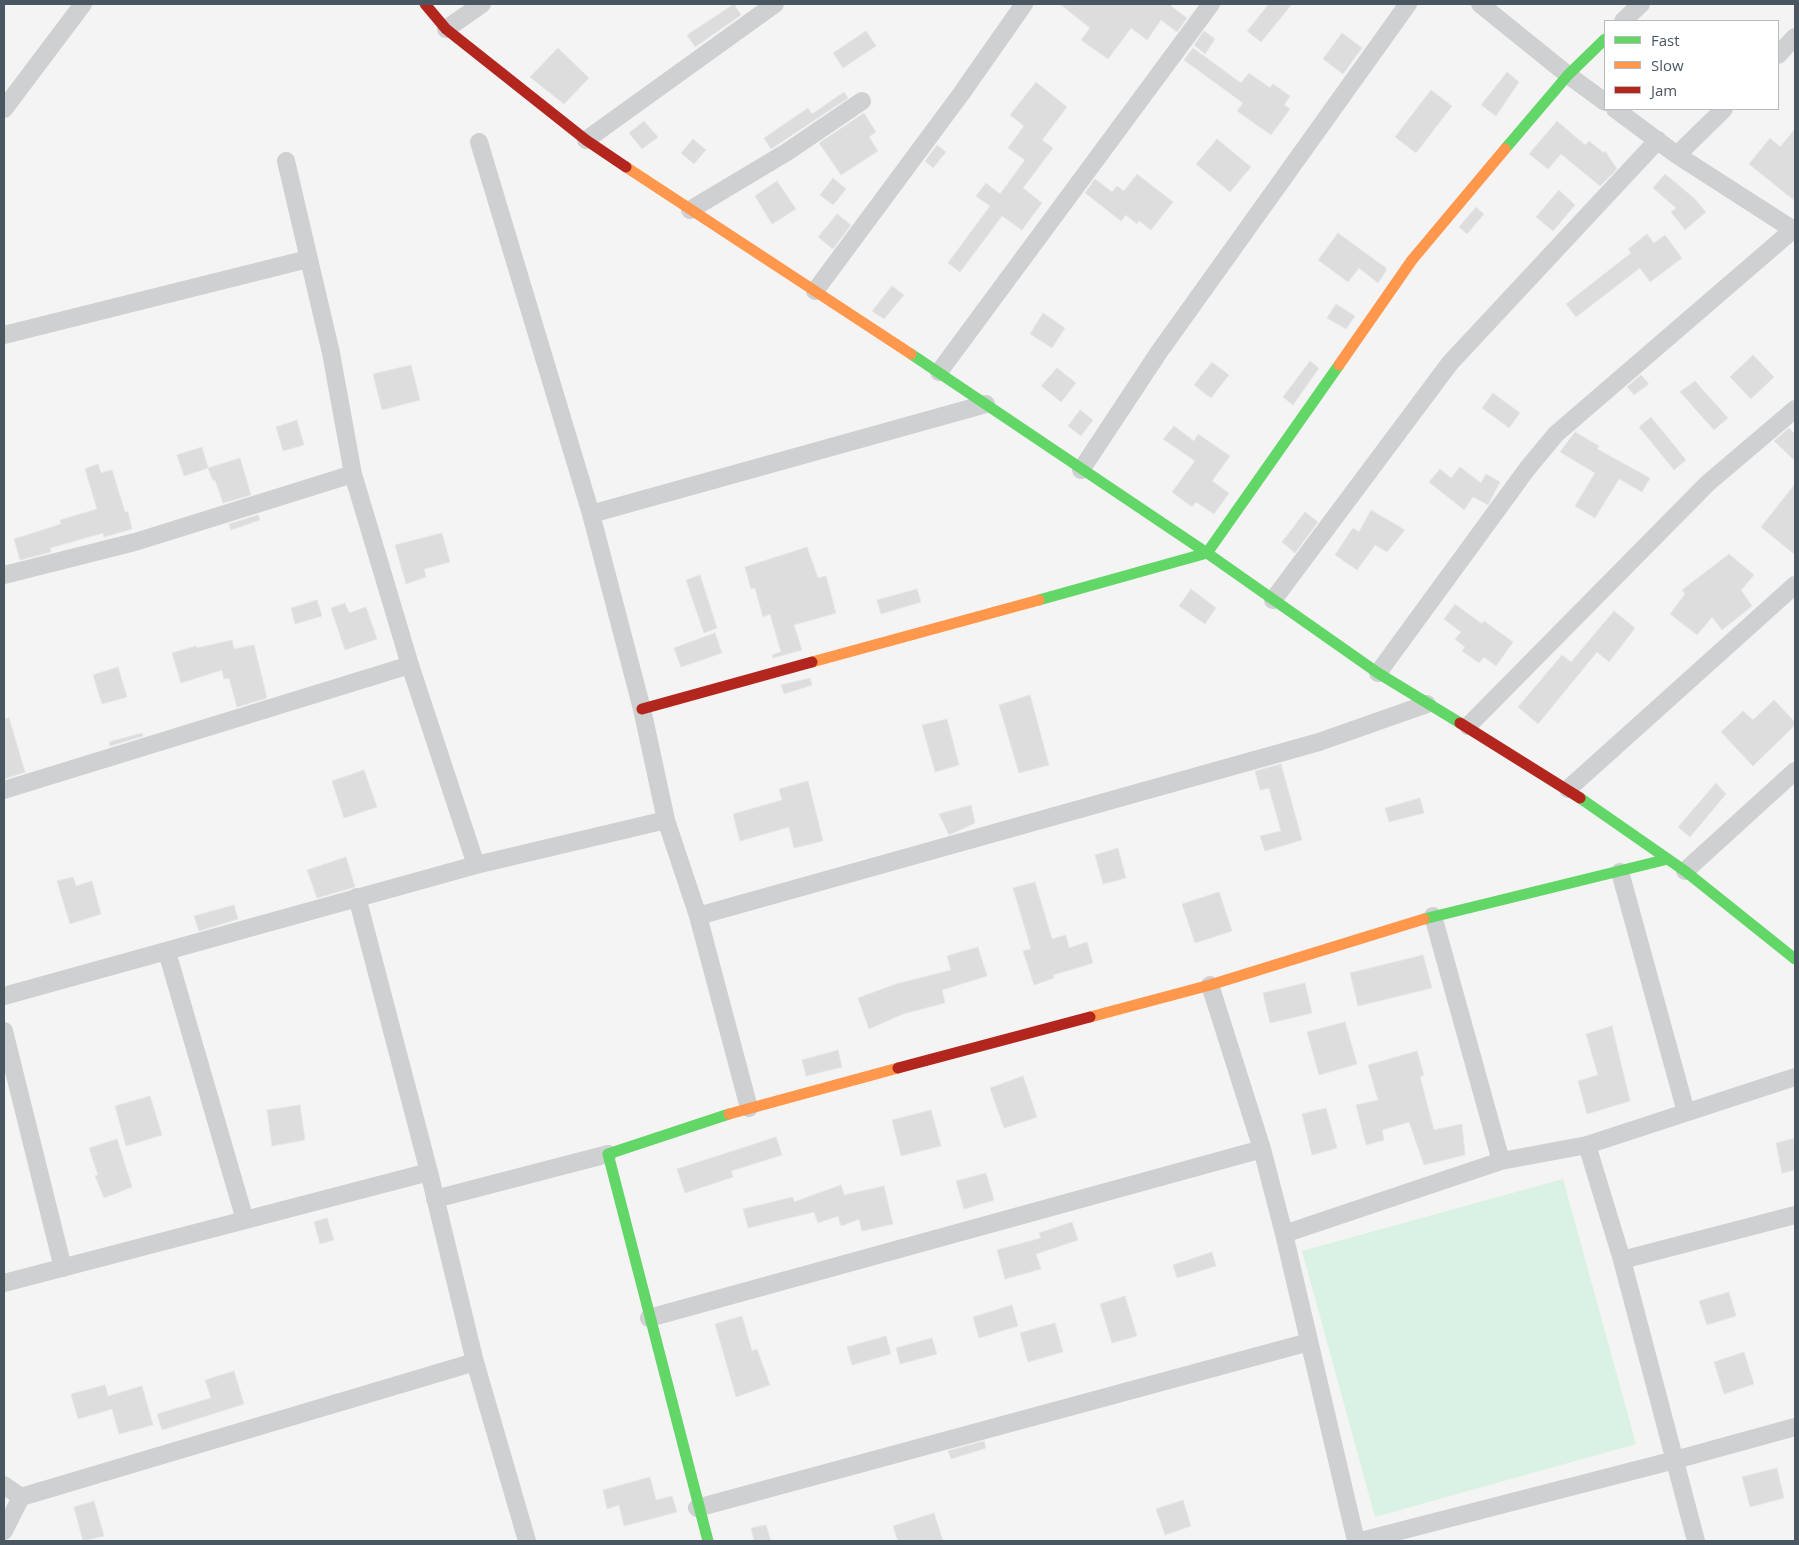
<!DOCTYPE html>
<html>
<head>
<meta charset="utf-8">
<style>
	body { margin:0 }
	#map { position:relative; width:1799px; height:1545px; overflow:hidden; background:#f4f4f4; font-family:"Open Sans",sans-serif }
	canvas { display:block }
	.frame { position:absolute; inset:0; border:5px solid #4a5661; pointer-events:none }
	.legend { position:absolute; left:1604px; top:20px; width:175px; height:90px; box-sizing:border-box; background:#fff; border:1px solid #b7bbc0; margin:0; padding:6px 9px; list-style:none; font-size:15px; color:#4a5661 }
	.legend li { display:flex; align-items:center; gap:10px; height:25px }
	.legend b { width:25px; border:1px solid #b7bbc0 }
</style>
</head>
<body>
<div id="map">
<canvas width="1799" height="1545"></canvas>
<div class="frame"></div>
<ul class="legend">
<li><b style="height:6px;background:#63d668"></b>Fast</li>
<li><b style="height:6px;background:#ff974d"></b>Slow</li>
<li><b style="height:6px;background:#b3261e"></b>Jam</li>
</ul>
</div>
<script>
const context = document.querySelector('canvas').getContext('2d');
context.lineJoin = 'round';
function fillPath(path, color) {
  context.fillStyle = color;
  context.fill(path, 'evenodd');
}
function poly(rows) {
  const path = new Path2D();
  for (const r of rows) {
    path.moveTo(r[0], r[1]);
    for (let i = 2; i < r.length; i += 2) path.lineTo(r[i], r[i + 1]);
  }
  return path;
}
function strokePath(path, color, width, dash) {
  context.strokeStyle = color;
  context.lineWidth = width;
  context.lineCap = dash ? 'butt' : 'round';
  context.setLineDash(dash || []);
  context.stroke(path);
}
const green = poly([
	[1563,1179,1636,1444,1375,1517,1302,1251]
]);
const building = poly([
	[734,4,741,15,695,47,687,35,734,4],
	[1060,4,1172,4,1171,6,1187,18,1177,32,1161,20,1147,40,1131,28,1108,59,1081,40,1090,28,1060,4],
	[1269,4,1292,4,1261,42,1247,31,1269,4],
	[866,31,876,46,843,68,833,53,866,31],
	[1204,31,1215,39,1205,54,1194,45,1204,31],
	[1342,33,1362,48,1343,74,1323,59,1342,33],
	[558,48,589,78,564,104,530,77,558,48],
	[1193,48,1241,83,1249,73,1270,88,1273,84,1290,96,1284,105,1290,109,1271,135,1237,111,1243,103,1184,60,1193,48],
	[1507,72,1519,82,1496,116,1481,105,1507,72],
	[1036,82,1067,107,1042,140,1053,148,1023,188,1042,203,1022,230,1002,216,960,272,948,263,990,206,976,196,986,183,1000,194,1025,160,1008,148,1024,126,1010,115,1036,82],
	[1431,90,1452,106,1416,153,1395,137,1431,90],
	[844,92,848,98,771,149,764,138,808,108,812,114,844,92],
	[864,113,876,132,869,137,878,151,841,175,819,143,864,113],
	[644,121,658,137,642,149,629,133,644,121],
	[1557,121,1585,145,1589,141,1604,153,1605,151,1617,169,1600,186,1561,154,1548,169,1529,154,1557,121],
	[1795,129,1795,201,1749,164,1770,138,1780,147,1795,129],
	[693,139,706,150,694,164,681,153,693,139],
	[1217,139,1251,167,1230,192,1196,164,1217,139],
	[937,145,946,152,933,168,925,161,937,145],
	[1137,174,1173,202,1151,230,1139,221,1137,224,1126,215,1121,221,1085,193,1095,179,1112,192,1117,186,1124,191,1137,174],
	[1665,174,1694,198,1706,212,1685,230,1671,212,1676,208,1653,188,1665,174],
	[833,178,846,189,833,205,820,195,833,178],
	[777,181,796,209,772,224,755,196,777,181],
	[1559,190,1575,205,1553,231,1536,217,1559,190],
	[1476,207,1484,214,1467,234,1459,227,1476,207],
	[837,214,851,225,833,249,818,237,837,214],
	[1338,233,1386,268,1386,271,1378,283,1359,268,1348,282,1318,260,1338,233],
	[1647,234,1654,243,1665,235,1682,258,1650,282,1640,268,1576,317,1566,304,1631,253,1628,249,1647,234],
	[892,286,904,295,884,319,872,311,892,286],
	[1336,304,1355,316,1346,329,1327,318,1336,304],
	[1043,313,1065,328,1052,348,1030,334,1043,313],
	[1753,355,1774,377,1751,399,1730,377,1753,355],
	[1310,361,1319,368,1293,405,1283,397,1310,361],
	[1212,362,1229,375,1211,398,1194,385,1212,362],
	[411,365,420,400,382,410,373,374,411,365],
	[1057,368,1076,383,1061,402,1041,386,1057,368],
	[1641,375,1649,384,1634,395,1627,387,1641,375],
	[1695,381,1728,418,1714,430,1680,392,1695,381],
	[1493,393,1520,413,1509,428,1482,408,1493,393],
	[1080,410,1093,420,1081,436,1068,426,1080,410],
	[1651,417,1686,460,1674,470,1639,427,1651,417],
	[297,420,304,445,283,451,276,427,297,420],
	[1174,426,1194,441,1198,434,1230,456,1212,481,1229,493,1214,514,1196,502,1192,507,1172,492,1195,461,1163,439,1174,426],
	[1789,428,1795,434,1795,461,1774,441,1789,428],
	[1575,432,1599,446,1597,449,1650,478,1642,492,1619,479,1595,518,1575,506,1595,473,1560,452,1575,432],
	[202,447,208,468,184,476,177,455,202,447],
	[240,458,251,495,223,503,215,480,213,481,208,468,240,458],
	[98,464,101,473,112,470,125,512,128,512,132,529,104,537,103,533,50,548,51,552,20,560,14,539,61,524,60,520,97,509,85,469,98,464],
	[1460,467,1481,483,1486,474,1500,482,1488,505,1473,497,1464,510,1429,482,1440,469,1451,478,1460,467],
	[1795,484,1795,555,1761,527,1795,484],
	[1371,510,1405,530,1387,552,1375,545,1357,570,1335,555,1353,528,1359,532,1371,510],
	[1305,512,1318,522,1295,553,1282,542,1305,512],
	[258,515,260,520,231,530,229,524,258,515],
	[442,533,450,562,424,569,426,577,406,584,395,545,442,533],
	[807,547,818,578,826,576,836,613,794,625,802,650,773,658,772,655,781,652,770,614,763,617,755,588,751,589,745,567,807,547],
	[1729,554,1754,575,1741,590,1752,606,1722,630,1712,617,1697,635,1670,614,1685,594,1682,590,1729,554],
	[700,575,717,628,704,633,686,580,700,575],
	[917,589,921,602,881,614,877,600,917,589],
	[1191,589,1216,608,1205,624,1179,606,1191,589],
	[317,600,322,616,295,624,291,608,317,600],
	[345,603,349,613,366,607,377,639,345,650,331,608,345,603],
	[1455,604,1482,624,1484,621,1513,642,1496,666,1484,657,1479,663,1462,651,1465,647,1455,639,1461,632,1444,619,1455,604],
	[1614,611,1635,628,1609,662,1597,652,1538,724,1518,707,1562,655,1571,662,1614,611],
	[715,633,722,653,681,667,674,648,715,633],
	[232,640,234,649,254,645,267,698,237,707,229,678,224,679,222,670,181,683,172,653,196,646,197,648,232,640],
	[118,667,127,697,102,704,93,675,118,667],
	[810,678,812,685,784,694,781,685,810,678],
	[1030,695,1049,765,1019,773,999,705,1030,695],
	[1774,700,1795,722,1795,725,1753,766,1721,732,1743,711,1753,720,1774,700],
	[9,718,25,772,4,779,4,719,9,718],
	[947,719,959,765,935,772,922,725,947,719],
	[142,733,143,736,110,746,109,742,142,733],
	[1281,764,1302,840,1265,851,1260,836,1281,831,1269,788,1260,790,1255,771,1281,764],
	[364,770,377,807,344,818,332,781,364,770],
	[808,781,823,841,794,848,789,827,740,841,733,814,782,800,779,789,808,781],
	[1716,783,1726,794,1690,837,1678,827,1716,783],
	[1420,798,1424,813,1389,822,1385,808,1420,798],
	[971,805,975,823,949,835,939,814,971,805],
	[1118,848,1126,878,1103,884,1095,855,1118,848],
	[346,857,355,887,317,898,307,870,346,857],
	[73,877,76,886,92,881,101,914,70,924,57,881,73,877],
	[1035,882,1052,939,1066,935,1069,948,1087,942,1093,963,1053,975,1054,978,1034,985,1023,951,1031,949,1013,888,1035,882],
	[1219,892,1232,931,1195,943,1182,904,1219,892],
	[234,905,238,919,199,931,194,916,234,905],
	[978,947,987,976,942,990,945,1003,903,1014,869,1029,858,998,896,984,951,970,947,956,978,947],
	[1423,955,1432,988,1358,1006,1350,973,1423,955],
	[1305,983,1312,1013,1270,1023,1263,993,1305,983],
	[1345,1022,1357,1064,1319,1075,1307,1032,1345,1022],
	[1612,1026,1630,1101,1587,1114,1578,1081,1598,1075,1586,1034,1612,1026],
	[838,1050,842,1067,806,1076,802,1060,838,1050],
	[1417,1051,1424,1075,1420,1077,1434,1130,1462,1124,1465,1155,1424,1165,1409,1122,1382,1130,1384,1140,1366,1145,1356,1105,1378,1100,1368,1065,1417,1051],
	[1023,1076,1037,1117,1004,1128,990,1088,1023,1076],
	[150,1096,162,1135,126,1146,115,1106,150,1096],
	[300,1105,305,1140,272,1146,267,1110,300,1105],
	[1326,1108,1337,1148,1312,1155,1302,1114,1326,1108],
	[931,1110,941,1146,901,1156,892,1120,931,1110],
	[776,1137,782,1155,731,1171,733,1177,685,1193,677,1169,776,1137],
	[1795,1138,1795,1170,1782,1173,1776,1143,1795,1138],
	[117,1139,132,1187,104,1198,95,1176,98,1175,89,1148,117,1139],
	[986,1173,994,1200,964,1209,956,1181,986,1173],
	[841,1185,844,1195,884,1186,893,1224,862,1231,859,1219,841,1226,838,1216,818,1223,814,1212,748,1228,743,1209,793,1197,794,1202,841,1185],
	[327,1218,334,1240,320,1244,314,1222,327,1218],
	[1072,1222,1078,1240,1036,1254,1041,1269,1005,1279,997,1250,1041,1238,1039,1233,1072,1222],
	[1212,1252,1216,1266,1177,1278,1173,1265,1212,1252],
	[1729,1292,1736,1316,1707,1325,1699,1301,1729,1292],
	[1125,1296,1137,1336,1112,1343,1100,1304,1125,1296],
	[1012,1305,1018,1326,979,1338,973,1317,1012,1305],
	[742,1316,752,1351,757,1349,770,1385,736,1397,715,1324,742,1316],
	[1055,1323,1063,1352,1028,1362,1020,1333,1055,1323],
	[886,1336,891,1354,852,1365,847,1347,886,1336],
	[932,1338,937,1354,900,1364,896,1348,932,1338],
	[1744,1352,1754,1384,1724,1394,1714,1362,1744,1352],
	[234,1371,244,1404,162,1430,157,1414,211,1398,205,1380,234,1371],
	[105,1385,108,1396,142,1386,153,1425,119,1434,112,1409,78,1419,71,1394,105,1385],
	[984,1441,986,1448,951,1459,948,1451,984,1441],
	[1777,1468,1784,1498,1750,1507,1742,1477,1777,1468],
	[650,1477,656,1500,672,1496,677,1512,624,1526,619,1505,607,1509,603,1490,650,1477],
	[1183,1500,1191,1526,1165,1535,1156,1509,1183,1500],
	[94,1501,104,1536,83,1541,74,1507,94,1501],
	[934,1513,943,1541,898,1541,893,1526,934,1513],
	[766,1525,771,1541,754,1541,751,1528,766,1525]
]);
const street = poly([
	[1480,4,1568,75,1605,102],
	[1623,21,1641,4],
	[446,29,482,4],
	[1778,55,1795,37],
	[4,109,83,4],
	[1615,109,1677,155,1795,231],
	[586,140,775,4],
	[479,142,591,514,642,709,666,820,698,916,749,1108],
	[1677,155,1724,109],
	[286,161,331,353,353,474,410,665,476,865],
	[690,210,787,152,862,101],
	[815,291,961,94,1024,4],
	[4,335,308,259],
	[939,372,1211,4],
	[1081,470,1159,352,1408,4],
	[591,514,986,404],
	[4,575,135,542,353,474],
	[1273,600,1450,363,1658,140],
	[1378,673,1527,469,1556,434,1795,228],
	[1468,726,1708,483,1795,409],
	[1568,789,1795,585],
	[4,790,410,665],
	[1685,871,1795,771],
	[1620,872,1686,1112],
	[357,897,429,1172,475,1362,527,1541],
	[698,916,1319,742,1427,704],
	[1433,916,1501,1161],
	[167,952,245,1220],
	[1210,985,1262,1149,1284,1234,1356,1541],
	[4,996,476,865,666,820],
	[4,1031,63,1268],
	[1587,1145,1622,1260,1696,1541],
	[435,1199,608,1154],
	[1284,1234,1501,1161,1587,1145,1795,1077],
	[1622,1260,1795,1215],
	[4,1283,429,1172],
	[649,1318,1262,1149],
	[4,1485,21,1497],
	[697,1508,1309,1342],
	[4,1531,21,1497,475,1362],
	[1361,1541,1675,1460,1795,1427]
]);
const fast = poly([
	[1505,149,1568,75,1605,39],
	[911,354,1207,553,1378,673,1460,723],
	[1039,600,1207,553,1339,365],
	[1580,798,1685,871,1795,959],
	[1424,919,1668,859],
	[708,1541,608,1154,729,1114]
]);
const slow = poly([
	[626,167,911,354],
	[1339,365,1412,260,1505,149],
	[812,662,1039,600],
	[1090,1017,1210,985,1424,919],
	[729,1114,898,1068]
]);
const jam = poly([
	[425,4,446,29,586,140,626,167],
	[642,709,812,662],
	[1460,723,1580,798],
	[898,1068,1090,1017]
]);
fillPath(green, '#d9f2e3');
fillPath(building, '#ddddde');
strokePath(building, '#e5e6e7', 1);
strokePath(street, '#ced0d2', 18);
strokePath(fast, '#63d668', 11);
strokePath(slow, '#ff974d', 11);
strokePath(jam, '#b3261e', 11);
</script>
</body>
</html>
